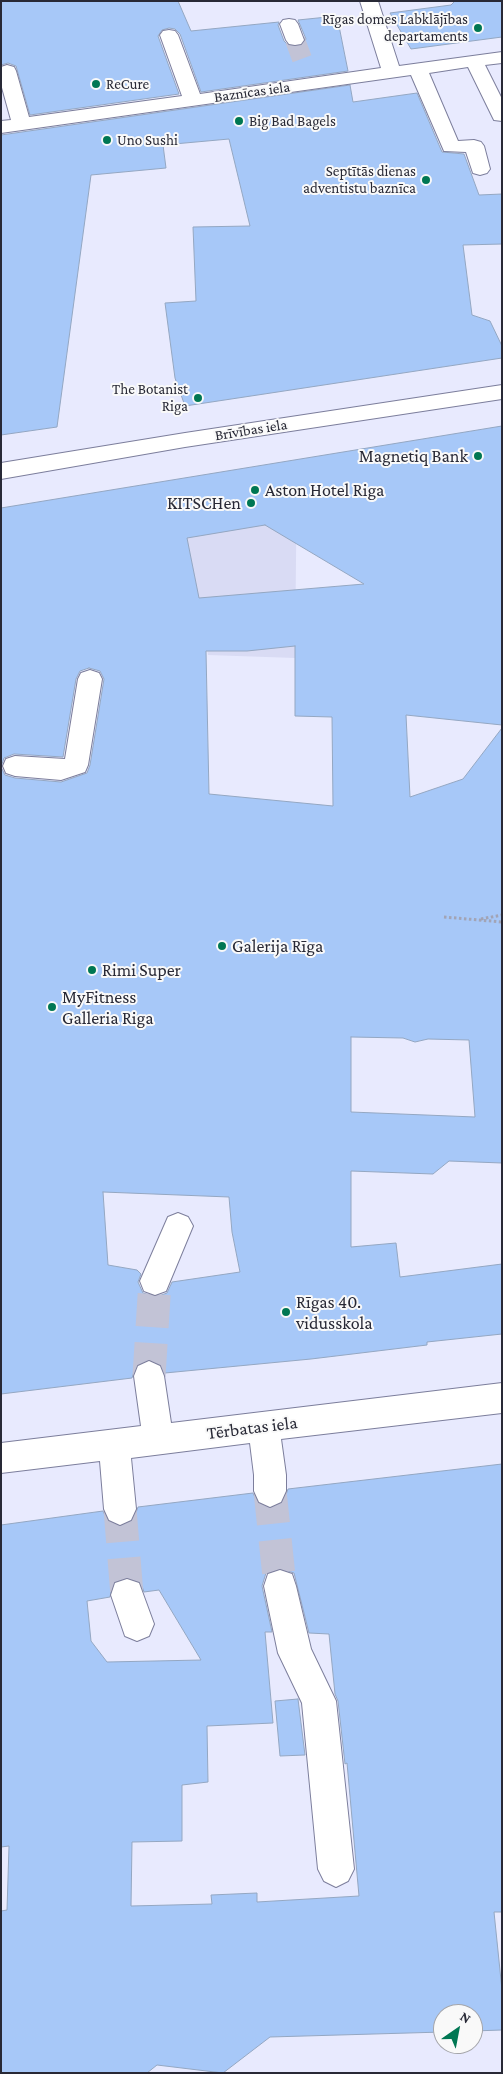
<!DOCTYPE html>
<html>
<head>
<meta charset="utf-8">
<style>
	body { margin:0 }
	#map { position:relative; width:503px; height:2074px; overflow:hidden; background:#e8eafe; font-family:"Crimson Pro",serif }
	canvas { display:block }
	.frame { position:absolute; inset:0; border:2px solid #282936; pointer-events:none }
	.north { position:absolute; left:433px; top:2004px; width:50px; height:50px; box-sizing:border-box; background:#f9f9f9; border:1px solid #a5a6ab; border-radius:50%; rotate:33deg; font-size:14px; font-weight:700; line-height:20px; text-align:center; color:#282936 }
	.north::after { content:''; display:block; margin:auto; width:18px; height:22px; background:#007753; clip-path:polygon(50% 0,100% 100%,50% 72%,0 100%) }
</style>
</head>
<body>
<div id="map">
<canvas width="503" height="2074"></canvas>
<div class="frame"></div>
<div class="north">N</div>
</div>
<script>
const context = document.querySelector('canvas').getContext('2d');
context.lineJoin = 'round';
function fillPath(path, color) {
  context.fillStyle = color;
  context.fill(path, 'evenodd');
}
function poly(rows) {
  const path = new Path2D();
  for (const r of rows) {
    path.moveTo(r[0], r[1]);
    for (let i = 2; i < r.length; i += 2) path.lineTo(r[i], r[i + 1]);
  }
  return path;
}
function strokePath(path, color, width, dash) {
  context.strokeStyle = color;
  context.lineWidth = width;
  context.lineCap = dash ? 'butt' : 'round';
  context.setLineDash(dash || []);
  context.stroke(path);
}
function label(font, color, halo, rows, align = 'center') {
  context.font = font + ' "Crimson Pro",serif';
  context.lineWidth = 4;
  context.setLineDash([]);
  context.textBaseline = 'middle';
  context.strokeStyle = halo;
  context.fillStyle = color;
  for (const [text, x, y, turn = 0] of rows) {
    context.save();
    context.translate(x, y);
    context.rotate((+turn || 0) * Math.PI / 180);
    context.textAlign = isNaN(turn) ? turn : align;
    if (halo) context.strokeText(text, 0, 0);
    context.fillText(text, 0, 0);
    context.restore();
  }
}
const built = poly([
	[297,461,295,658,208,655,199,602,76,496]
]);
const building = poly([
	[1,1,178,1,191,31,279,22,278,25,284,41,289,46,295,47,302,45,306,39,298,20,337,16,348,71,201,92,180,34,175,29,169,28,162,30,158,36,179,94,30,115,16,66,8,63,1,65,1,1],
	[455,1,502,1,502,37,411,49,390,13,451,5,455,1],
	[350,85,353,102,417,93,442,152,464,154,479,195,502,194,502,244,463,245,472,315,490,321,502,346,502,358,185,406,175,378,165,303,196,301,193,227,250,226,229,139,163,145,166,168,91,175,57,427,1,435,1,135,350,85],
	[502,426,502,725,406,715,410,797,463,779,502,728,502,1163,449,1161,433,1174,351,1171,351,1247,396,1243,400,1277,502,1264,502,1334,427,1342,427,1345,311,1359,165,1373,161,1364,148,1359,136,1365,132,1378,1,1394,1,508,502,426],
	[265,525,364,584,199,598,187,538,265,525],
	[295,646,295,716,332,717,333,806,209,794,206,651,247,651,295,646],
	[89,668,100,671,104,679,90,765,87,773,61,782,15,778,5,775,1,767,4,758,14,754,63,757,76,679,80,671,89,668],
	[351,1037,403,1038,415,1042,428,1039,469,1040,475,1117,351,1112,351,1037],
	[103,1192,229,1197,232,1232,240,1272,172,1282,167,1293,156,1297,143,1293,138,1282,141,1274,137,1270,108,1265,103,1192],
	[502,1464,502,1912,494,1912,502,1990,502,2030,473,2031,473,2014,443,2014,443,2032,270,2037,223,2073,157,2065,147,2073,1,2073,1,1911,7,1910,9,1846,1,1847,1,1525,103,1511,108,1522,121,1527,133,1521,138,1507,253,1493,258,1504,271,1509,283,1503,288,1489,502,1464],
	[279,1568,294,1573,309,1633,329,1634,335,1694,338,1701,345,1764,347,1763,359,1896,257,1902,257,1893,211,1895,212,1904,131,1906,132,1842,182,1841,182,1785,208,1782,207,1726,273,1723,265,1632,272,1632,262,1586,266,1573,279,1568],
	[126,1577,140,1581,144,1592,159,1590,201,1660,107,1662,91,1641,87,1601,110,1597,113,1582,126,1577],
	[298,1699,305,1755,280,1756,275,1701,298,1699]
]);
const minorTunnelFar1 = poly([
	[295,40,304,64]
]);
const minorTunnel = poly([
	[149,1376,155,1281],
	[270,1491,280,1586],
	[120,1509,127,1595]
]);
const path = poly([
	[444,917,502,922],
	[481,919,502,915]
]);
const minor = poly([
	[360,1,378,1,399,66,502,52,502,63,485,65,502,99,502,121,494,120,492,116,468,67,429,73,458,141,474,140,481,142,484,146,490,169,487,173,480,175,473,173,466,152,444,151,411,75,1,133,1,121,11,120,1,84,1,67,7,65,14,67,16,71,29,117,182,96,160,35,163,31,169,30,175,31,178,35,200,94,381,68,360,1],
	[289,19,295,20,298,24,304,40,301,44,295,45,289,44,286,40,280,24,283,20,289,19],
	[90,670,99,673,102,679,88,765,85,772,61,780,15,776,6,773,3,766,6,759,15,756,65,759,78,679,81,673,90,670],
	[178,1213,188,1217,193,1226,166,1291,155,1295,144,1291,140,1281,168,1217,178,1213],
	[149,1361,160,1366,164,1376,171,1423,502,1383,502,1413,281,1439,286,1475,286,1491,281,1502,270,1507,259,1502,254,1491,254,1475,250,1443,131,1458,136,1509,131,1520,120,1525,109,1520,104,1509,100,1461,1,1473,1,1443,141,1426,134,1376,138,1366,149,1361],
	[280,1570,292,1574,296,1586,311,1649,336,1701,354,1869,348,1881,336,1887,324,1881,318,1869,302,1703,278,1653,264,1586,268,1574,280,1570],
	[127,1579,139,1583,154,1624,149,1636,137,1641,125,1636,111,1595,115,1583,127,1579]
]);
const highway = poly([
	[502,385,502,399,185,447,1,479,1,463,185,433,502,385]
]);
const markers = [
	[478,28,5,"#007753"],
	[96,84,5,"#007753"],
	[239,121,5,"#007753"],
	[107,140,5,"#007753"],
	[426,180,5,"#007753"],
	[198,398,5,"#007753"],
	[478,456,5,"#007753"],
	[255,490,5,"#007753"],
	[251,503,5,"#007753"],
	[222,946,5,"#007753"],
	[92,970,5,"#007753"],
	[52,1007,5,"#007753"],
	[286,1312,5,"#007753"]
];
const farPoinames = [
	["Rīgas domes Labklājības",468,19],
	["departaments",468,36],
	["ReCure",106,84,"left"],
	["Big Bad Bagels",249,121,"left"],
	["Uno Sushi",117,140,"left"],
	["Septītās dienas",416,171],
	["adventistu baznīca",416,188],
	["The Botanist",188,389],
	["Riga",188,406]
];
const farStreetnames = [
	["Baznīcas iela",252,92,-8],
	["Brīvības iela",251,430,-9]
];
const poiNames = [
	["Magnetiq Bank",468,456,"right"],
	["Aston Hotel Riga",265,490],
	["KITSCHen",241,503,"right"],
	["Galerija Rīga",232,946],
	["Rimi Super",102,970],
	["MyFitness",62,997],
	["Galleria Riga",62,1018],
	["Rīgas 40.",296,1302],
	["vidusskola",296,1323]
];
const streetNames = [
	["Tērbatas iela",252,1428,-7]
];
fillPath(built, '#d9dbf4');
fillPath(building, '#a7c8f8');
strokePath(building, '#94a7c2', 1);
strokePath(minorTunnelFar1, '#c2c3d6', 20, [20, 10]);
strokePath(minorTunnel, '#c2c3d6', 33, [33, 16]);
strokePath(minor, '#7c7e9c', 2);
strokePath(highway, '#7c7e9c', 2);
strokePath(path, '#a2a4b5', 3, [2.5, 2.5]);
fillPath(minor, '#fff');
fillPath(highway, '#fff');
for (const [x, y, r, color] of markers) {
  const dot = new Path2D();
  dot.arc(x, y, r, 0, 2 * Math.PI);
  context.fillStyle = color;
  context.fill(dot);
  strokePath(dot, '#f9f9f9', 2);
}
label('15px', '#282936', '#f9f9f9', farPoinames, 'right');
label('15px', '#282936', '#f9f9f9', farStreetnames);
label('18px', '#282936', '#f9f9f9', poiNames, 'left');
label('18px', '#282936', '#f9f9f9', streetNames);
</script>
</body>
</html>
